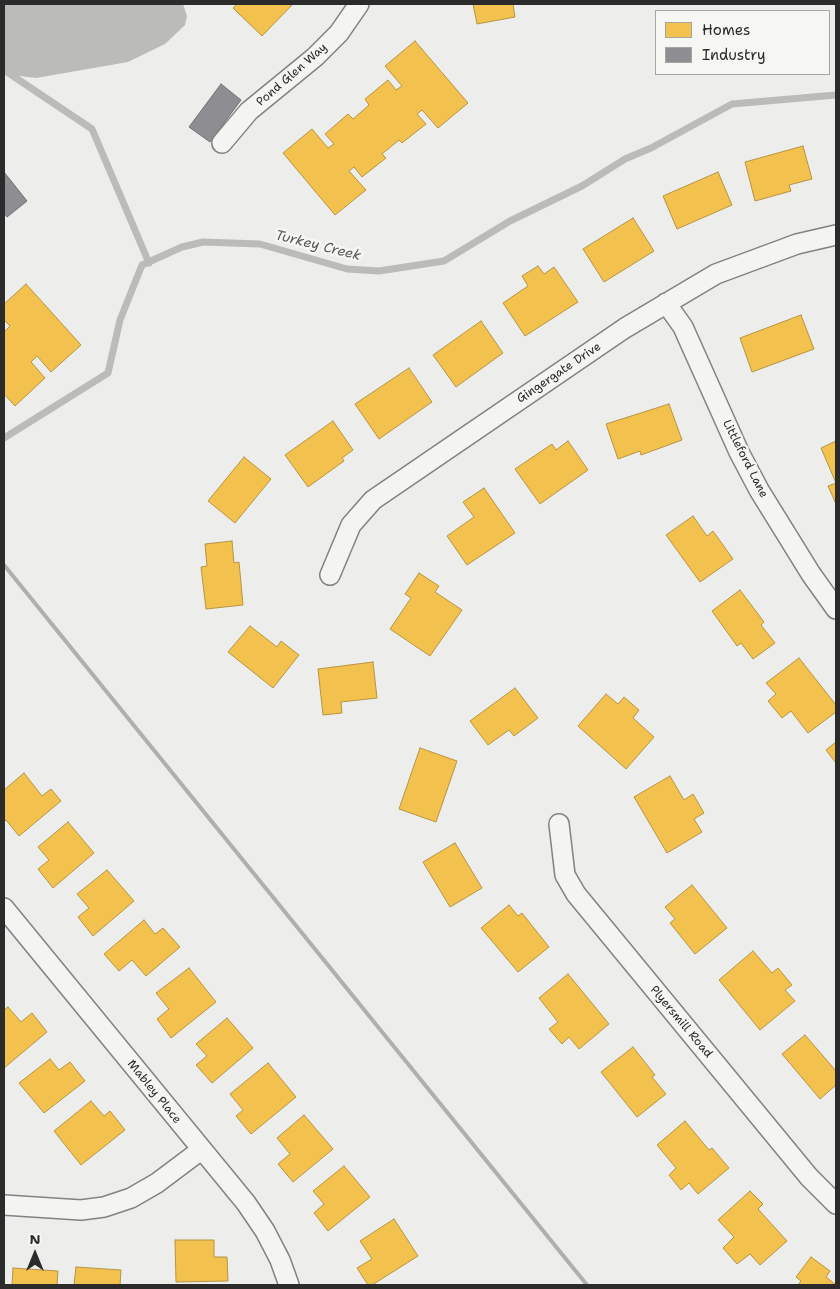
<!DOCTYPE html>
<html>
<head>
<meta charset="utf-8">
<style>
	body { margin:0 }
	#map { position:relative; width:840px; height:1289px; overflow:hidden; background:#ededeb; font-family:"Shantell Sans",sans-serif }
	canvas { display:block }
	.frame { position:absolute; inset:0; border:5px solid #2b2b2b; pointer-events:none }
	.legend { position:absolute; left:655px; top:10px; width:175px; height:65px; box-sizing:border-box; background:#f6f6f2; border:1px solid #a5a5a2; margin:0; padding:6px 9px; list-style:none; font-size:15px; color:#2b2b2b }
	.legend li { display:flex; align-items:center; gap:10px; height:25px }
	.legend b { width:25px; border:1px solid #a5a5a2 }
	.north { position:absolute; left:10px; top:1229px; width:50px; height:50px; -webkit-text-stroke:4px #f6f6f2; paint-order:stroke; rotate:0deg; font-size:14px; font-weight:700; line-height:20px; text-align:center; color:#2b2b2b }
	.north::after { content:''; display:block; margin:auto; width:18px; height:22px; background:#2b2b2b; clip-path:polygon(50% 0,100% 100%,50% 72%,0 100%) }
</style>
</head>
<body>
<div id="map">
<canvas width="840" height="1289"></canvas>
<div class="frame"></div>
<ul class="legend">
<li><b style="height:14px;background:#f2c14e"></b>Homes</li>
<li><b style="height:14px;background:#8d8d92"></b>Industry</li>
</ul>
<div class="north">N</div>
</div>
<script>
const context = document.querySelector('canvas').getContext('2d');
context.lineJoin = 'round';
function fillPath(path, color) {
  context.fillStyle = color;
  context.fill(path, 'evenodd');
}
function poly(rows) {
  const path = new Path2D();
  for (const r of rows) {
    path.moveTo(r[0], r[1]);
    for (let i = 2; i < r.length; i += 2) path.lineTo(r[i], r[i + 1]);
  }
  return path;
}
function strokePath(path, color, width, dash) {
  context.strokeStyle = color;
  context.lineWidth = width;
  context.lineCap = dash ? 'butt' : 'round';
  context.setLineDash(dash || []);
  context.stroke(path);
}
function label(font, color, halo, rows, align = 'center') {
  context.font = font + ' "Shantell Sans",sans-serif';
  context.lineWidth = 5;
  context.setLineDash([]);
  context.textBaseline = 'middle';
  context.strokeStyle = halo;
  context.fillStyle = color;
  for (const [text, x, y, turn = 0] of rows) {
    context.save();
    context.translate(x, y);
    context.rotate((+turn || 0) * Math.PI / 180);
    context.textAlign = isNaN(turn) ? turn : align;
    if (halo) context.strokeText(text, 0, 0);
    context.fillText(text, 0, 0);
    context.restore();
  }
}
const water = poly([
	[4,4,183,4,187,16,185,25,165,44,128,62,36,78,4,74]
]);
const homes = poly([
	[237,4,293,4,262,36,233,8,237,4],
	[473,4,513,4,515,17,477,24,473,4],
	[415,41,468,103,438,128,422,110,417,114,426,124,402,143,399,140,382,154,386,158,362,177,354,167,349,171,366,190,335,215,283,153,312,129,328,148,334,144,325,134,348,114,353,119,369,105,365,99,388,80,396,90,402,86,385,66,415,41],
	[803,146,812,179,789,185,791,191,755,201,745,162,803,146],
	[718,172,732,205,677,229,663,196,718,172],
	[633,218,654,251,604,282,583,249,633,218],
	[538,266,544,274,554,267,578,302,525,336,503,303,528,286,522,276,538,266],
	[26,284,81,345,51,372,37,356,31,362,45,378,15,406,4,394,4,332,10,326,4,320,4,304,26,284],
	[801,315,814,349,752,372,740,338,801,315],
	[481,321,503,353,456,387,433,355,481,321],
	[409,368,432,402,379,439,355,404,409,368],
	[669,404,682,440,641,455,640,451,618,459,606,424,669,404],
	[333,421,353,450,342,458,344,461,308,487,285,455,333,421],
	[568,441,588,470,540,504,515,469,552,444,556,450,568,441],
	[836,441,836,504,828,486,836,483,821,448,836,441],
	[244,457,271,479,235,523,208,501,244,457],
	[484,488,515,533,467,565,447,536,474,517,463,502,484,488],
	[693,516,707,536,713,531,733,559,700,582,666,535,693,516],
	[232,541,234,563,239,562,243,605,206,609,201,567,207,566,205,544,232,541],
	[419,573,439,586,435,592,462,610,430,656,390,629,411,598,405,594,419,573],
	[740,590,764,622,761,625,775,643,753,659,741,643,737,646,712,611,740,590],
	[250,626,277,647,281,641,299,655,273,688,228,652,250,626],
	[799,658,836,705,836,712,808,733,791,711,782,718,768,701,776,694,766,683,799,658],
	[373,662,377,698,341,702,342,713,323,715,318,669,373,662],
	[515,688,538,718,514,736,509,730,488,745,470,721,515,688],
	[606,694,618,704,624,697,639,710,633,718,654,737,626,769,578,726,606,694],
	[836,742,836,763,826,750,836,742],
	[420,748,457,761,436,822,399,809,420,748],
	[24,773,42,796,51,789,61,801,19,836,6,820,4,822,4,790,24,773],
	[670,776,684,800,693,794,704,813,694,819,702,832,667,853,634,797,670,776],
	[68,822,94,853,53,888,38,869,49,860,38,847,68,822],
	[455,843,482,888,450,907,423,862,455,843],
	[107,870,134,901,93,936,78,917,89,908,77,894,107,870],
	[692,885,727,928,695,954,670,923,675,919,665,907,692,885],
	[509,905,518,916,522,913,549,947,518,972,481,928,509,905],
	[144,920,155,934,163,928,180,947,146,976,132,960,119,971,104,954,144,920],
	[753,951,772,973,778,968,792,985,785,990,795,1001,760,1030,719,980,753,951],
	[189,968,216,1002,171,1038,157,1019,169,1009,156,993,189,968],
	[568,974,609,1024,579,1049,569,1037,562,1044,549,1029,558,1022,539,998,568,974],
	[8,1007,21,1022,32,1013,47,1032,4,1068,4,1010,8,1007],
	[227,1018,253,1048,212,1083,196,1065,207,1056,196,1044,227,1018],
	[805,1035,836,1071,836,1085,820,1099,782,1054,805,1035],
	[633,1047,655,1075,652,1077,666,1094,637,1117,601,1072,633,1047],
	[50,1059,59,1070,70,1062,85,1081,44,1113,19,1083,50,1059],
	[268,1063,296,1097,251,1134,236,1116,243,1110,230,1094,268,1063],
	[91,1101,104,1116,110,1111,125,1130,81,1165,54,1131,91,1101],
	[304,1115,333,1149,293,1182,278,1164,290,1154,277,1138,304,1115],
	[685,1121,709,1150,712,1148,729,1168,698,1194,689,1183,681,1190,669,1175,676,1168,657,1145,685,1121],
	[344,1166,370,1197,328,1231,314,1213,324,1204,313,1191,344,1166],
	[750,1191,763,1204,758,1209,787,1241,760,1265,750,1254,737,1264,723,1248,734,1237,718,1220,750,1191],
	[394,1219,418,1256,372,1285,368,1285,357,1268,372,1259,360,1241,394,1219],
	[175,1240,214,1240,214,1257,227,1257,228,1281,176,1282,175,1240],
	[811,1257,830,1271,826,1277,836,1285,798,1285,801,1281,796,1277,811,1257],
	[76,1267,121,1270,120,1285,74,1285,76,1267],
	[13,1268,58,1271,57,1285,12,1285,13,1268]
]);
const industry = poly([
	[221,84,241,100,210,142,189,127,221,84],
	[4,172,27,201,7,217,4,213,4,172]
]);
const stream = poly([
	[4,70,92,129,149,263],
	[4,438,108,373,120,320,142,265,182,247,203,242,260,244,347,269,379,271,444,261,510,221,582,186,625,159,651,148,732,104,836,95]
]);
const street = poly([
	[222,143,249,111,315,57,339,33,359,4],
	[666,303,683,327,739,452,759,490,811,574,836,609],
	[330,575,351,525,373,500,625,328,716,274,797,244,836,235],
	[559,824,565,875,576,894,809,1177,836,1204],
	[4,908,246,1203,265,1231,280,1260,289,1285],
	[4,1205,81,1210,104,1207,131,1198,157,1183,201,1150]
]);
const rail = poly([
	[4,565,587,1285]
]);
const streetNames = [
	["Pond Glen Way",292,75,-41],
	["Gingergate Drive",559,373,-34],
	["Littleford Lane",745,459,63],
	["Plyersmill Road",681,1022,50],
	["Mabley Place",154,1092,51]
];
const waterNames = [
	["Turkey Creek",318,246,14]
];
fillPath(water, '#bbbbb9');
fillPath(homes, '#f2c14e');
strokePath(homes, '#b69444', 1);
fillPath(industry, '#8d8d92');
strokePath(industry, '#707073', 1);
strokePath(stream, '#bbbbb9', 7);
strokePath(street, '#828281', 22);
strokePath(street, '#f4f4f2', 19);
strokePath(rail, '#afafae', 4);
label('12px', '#2b2b2b', '#f6f6f2', streetNames);
label('italic 14px', '#565655', '#f6f6f2', waterNames);
</script>
</body>
</html>
